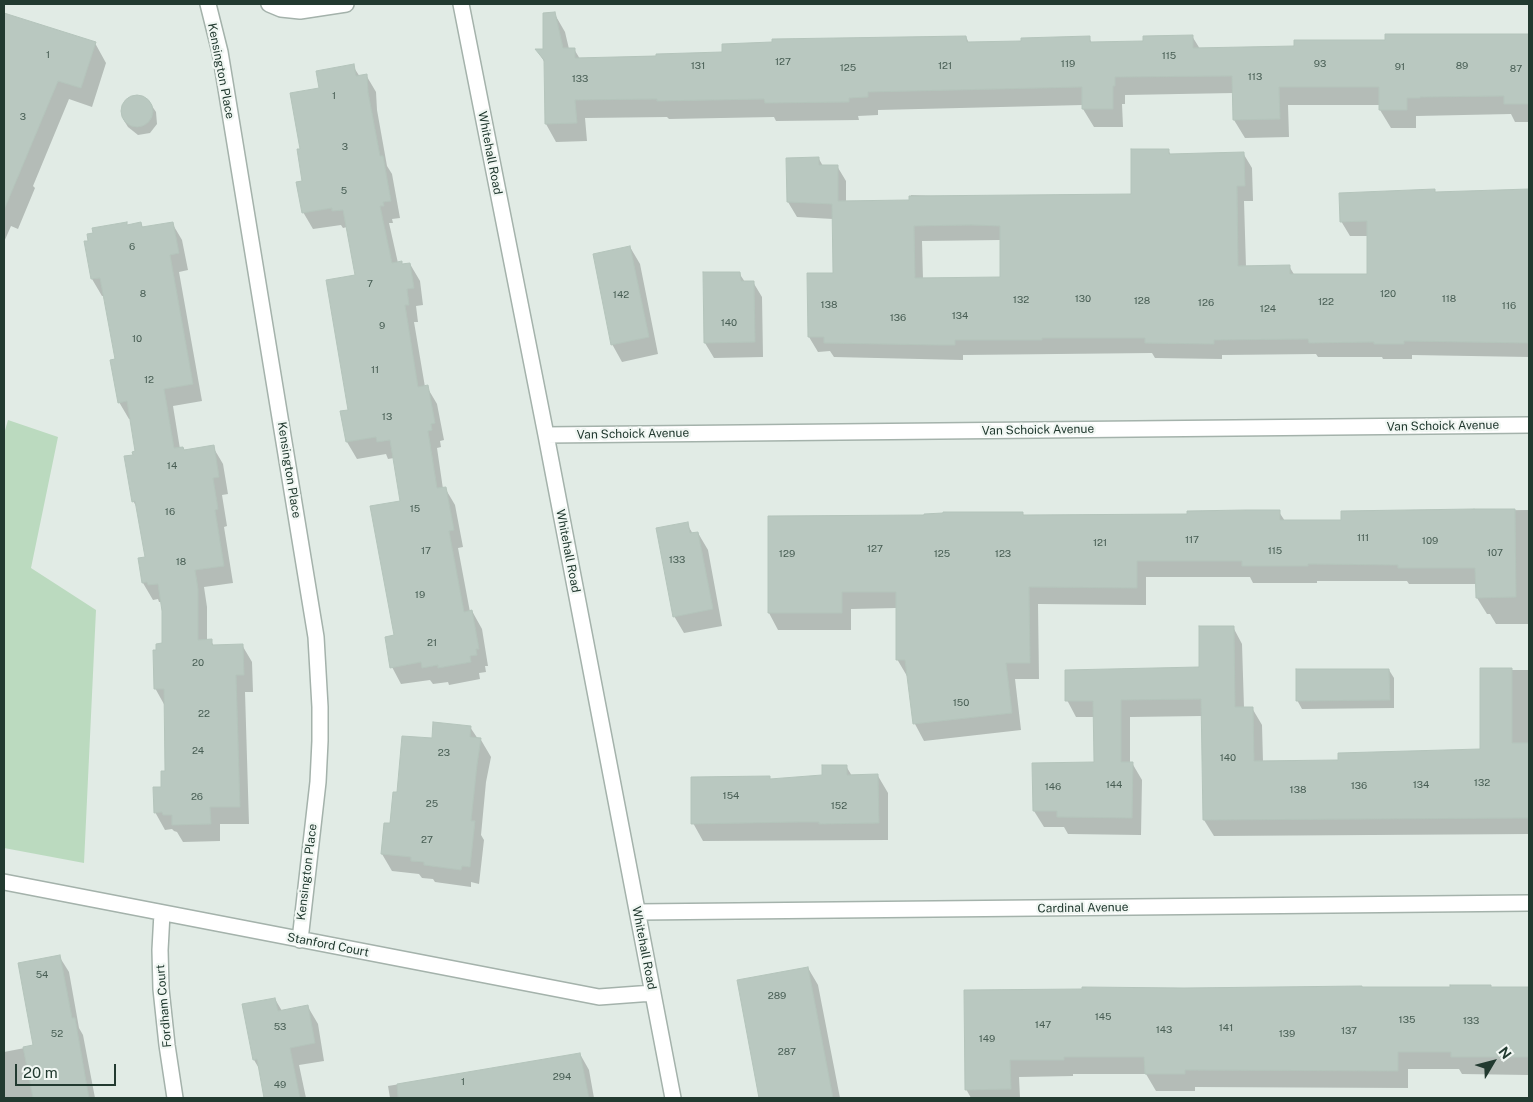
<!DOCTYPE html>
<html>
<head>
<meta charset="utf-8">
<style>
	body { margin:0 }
	#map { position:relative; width:1533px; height:1102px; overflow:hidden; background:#e1ebe5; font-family:"Public Sans",sans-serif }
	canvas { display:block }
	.frame { position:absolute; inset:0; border:5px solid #223a30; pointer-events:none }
	.north { position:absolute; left:1468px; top:1037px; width:50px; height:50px; -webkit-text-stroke:4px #f1f7f3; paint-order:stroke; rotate:53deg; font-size:14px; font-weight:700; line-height:20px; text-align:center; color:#223a30 }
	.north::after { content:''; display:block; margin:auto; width:18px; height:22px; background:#223a30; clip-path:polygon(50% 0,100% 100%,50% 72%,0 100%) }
	.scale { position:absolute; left:15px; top:1064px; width:101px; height:22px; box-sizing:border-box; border:2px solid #223a30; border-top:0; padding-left:6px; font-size:15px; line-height:18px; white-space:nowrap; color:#223a30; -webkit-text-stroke:4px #f1f7f3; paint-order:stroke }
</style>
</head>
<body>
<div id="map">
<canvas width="1533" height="1102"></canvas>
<div class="frame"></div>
<div class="north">N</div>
<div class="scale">20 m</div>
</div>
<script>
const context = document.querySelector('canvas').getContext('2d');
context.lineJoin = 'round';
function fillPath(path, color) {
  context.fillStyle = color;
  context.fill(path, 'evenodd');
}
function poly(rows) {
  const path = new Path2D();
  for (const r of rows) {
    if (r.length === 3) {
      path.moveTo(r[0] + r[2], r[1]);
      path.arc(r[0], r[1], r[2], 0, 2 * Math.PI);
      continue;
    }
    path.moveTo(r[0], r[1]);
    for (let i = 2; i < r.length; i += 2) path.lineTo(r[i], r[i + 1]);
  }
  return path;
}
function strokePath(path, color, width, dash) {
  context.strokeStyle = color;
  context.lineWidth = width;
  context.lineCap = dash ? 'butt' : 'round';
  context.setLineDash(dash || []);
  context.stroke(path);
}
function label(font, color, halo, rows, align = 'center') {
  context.font = font + ' "Public Sans",sans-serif';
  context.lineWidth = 4.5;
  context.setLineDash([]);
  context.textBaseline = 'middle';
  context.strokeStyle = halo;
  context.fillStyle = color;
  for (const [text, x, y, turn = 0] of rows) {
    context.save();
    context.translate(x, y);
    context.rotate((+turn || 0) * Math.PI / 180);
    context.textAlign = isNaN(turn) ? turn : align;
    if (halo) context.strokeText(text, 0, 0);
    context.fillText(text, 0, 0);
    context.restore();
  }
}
const green = poly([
	[8,420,58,437,31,568,96,610,84,863,4,848,4,434]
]);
const shadow = poly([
	[554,13,565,32,569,49,574,49,580,59,723,53,966,37,969,43,1022,42,1089,38,1092,43,1144,42,1192,36,1200,49,1295,48,1386,41,1386,35,1529,35,1529,122,1515,122,1511,114,1416,116,1416,128,1391,128,1380,110,1380,105,1288,105,1289,137,1245,138,1234,120,1234,93,1125,95,1125,104,1122,104,1123,127,1094,127,1083,109,1083,105,878,110,878,115,858,116,859,120,776,121,774,117,669,119,667,117,585,118,587,141,556,142,546,124,545,63,537,50,545,50],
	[4,14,95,43,106,63,92,107,69,99,33,186,35,188,18,229,11,226,4,242],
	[353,66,360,77,366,75,376,92,377,110,387,166,392,174,400,218,392,219,393,223,389,223,398,263,402,265,410,264,420,281,423,305,416,306,418,322,414,322,425,387,427,387,437,404,444,440,440,441,441,447,437,448,443,489,445,488,455,505,463,547,458,548,470,612,472,611,482,629,488,666,485,666,486,672,479,673,480,679,449,685,448,682,433,684,430,680,401,684,392,667,395,636,401,502,394,458,388,459,386,454,357,459,347,442,342,412,350,411,357,276,347,227,343,228,341,225,313,229,303,212,304,182,301,150,321,89],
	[141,96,150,103,156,112,157,124,150,133,138,135,128,127,123,119,122,106,129,97],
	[1168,150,1171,155,1243,153,1252,168,1253,201,1244,201,1246,267,1289,266,1295,276,1368,276,1368,236,1350,236,1341,221,1435,193,1529,190,1529,357,1412,355,1412,359,1383,359,1382,357,1318,357,1316,354,1222,355,1222,359,1155,358,1152,353,963,355,963,360,834,357,830,351,818,352,809,337,834,274,833,219,797,217,788,202,819,159,823,166,837,166,846,181,846,202,911,201,911,195,953,197,1132,196],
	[1001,240,1001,278,923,279,922,241],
	[172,223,182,240,188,270,179,272,202,401,173,406,180,449,184,452,213,447,223,464,228,494,222,495,227,526,224,527,233,583,204,587,207,607,207,641,211,641,214,646,242,645,252,662,253,692,245,692,249,824,220,824,220,841,183,842,177,832,174,831,172,829,165,830,155,812,167,772,165,706,155,688,158,651,163,645,162,602,159,602,158,599,153,600,143,583,146,558,138,509,133,501,136,452,131,419,129,419,119,402,116,360,104,296,102,296,92,279,127,226,141,224,143,228],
	[630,247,640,264,658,354,622,362,612,344],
	[739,273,745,282,753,282,762,297,763,357,714,358,705,343],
	[1529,510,1529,624,1496,624,1490,614,1487,614,1477,598,1477,584,1409,584,1407,581,1317,581,1317,583,1253,583,1250,577,1146,577,1146,605,1038,604,1039,679,1015,679,1021,730,924,741,915,724,909,676,907,676,897,659,897,608,851,609,851,630,778,630,769,613,1023,514,1024,516,1188,516,1279,512,1285,521,1343,521,1343,512],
	[687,524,693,534,698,533,708,550,722,626,684,633,674,616],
	[1233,627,1242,644,1244,708,1252,708,1262,725,1263,762,1339,761,1482,750,1481,670,1529,670,1529,834,1214,836,1204,820,1202,716,1130,717,1130,763,1132,763,1142,780,1141,835,1068,834,1064,827,1044,827,1034,811,1096,763,1095,717,1076,717,1067,700,1200,669],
	[1389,670,1394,678,1394,708,1302,709,1297,700],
	[470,727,478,739,481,740,491,757,486,782,481,835,484,840,479,884,471,882,471,887,435,882,433,879,422,878,419,874,392,871,382,854,398,793,433,740],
	[846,766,852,776,878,776,888,793,888,840,703,841,693,823,769,778,771,781,823,776],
	[59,956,69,972,79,1028,83,1035,95,1098,4,1098,4,1052,35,1046],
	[808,968,818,985,840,1098,761,1098,738,981],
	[1529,989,1529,1075,1462,1074,1459,1069,1408,1069,1408,1088,1195,1087,1195,1091,1156,1091,1146,1074,1073,1074,1073,1076,1019,1077,1020,1098,971,1098,966,1089,965,991],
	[275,999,282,1011,308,1007,318,1024,324,1061,299,1065,306,1098,265,1098,260,1070,254,1060],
	[580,1054,589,1070,594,1098,390,1098,388,1086]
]);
const building = poly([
	[555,12,563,48,575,48,575,58,656,56,656,54,722,52,722,44,772,42,772,39,966,36,967,42,1021,41,1021,38,1090,36,1090,42,1143,41,1143,36,1193,35,1193,48,1294,46,1294,40,1385,40,1385,34,1529,34,1529,104,1504,104,1504,96,1420,97,1420,98,1407,98,1407,110,1379,110,1379,87,1279,87,1280,119,1233,120,1232,76,1115,77,1115,86,1113,86,1113,109,1082,109,1082,87,868,92,868,97,849,98,849,102,765,103,764,99,657,101,657,99,575,100,577,123,545,124,544,60,535,49,543,49,543,13,555,12],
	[4,13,96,42,81,88,58,81,4,210,4,13],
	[354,64,356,76,367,74,368,92,380,156,383,156,391,201,383,202,384,206,380,206,392,263,402,261,402,264,410,263,414,288,407,289,409,305,405,305,418,387,428,385,435,423,431,424,432,430,428,431,437,488,446,487,454,530,449,531,464,612,472,610,479,649,476,649,477,655,470,656,471,662,438,668,438,665,422,668,421,662,390,668,385,637,394,635,370,506,400,501,390,440,377,442,376,437,346,442,340,411,348,410,326,280,355,275,343,210,332,211,332,208,302,213,296,182,302,181,297,149,300,149,290,93,319,88,316,71,354,64],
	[137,111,16],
	[1131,149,1169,149,1169,154,1244,152,1245,186,1237,186,1238,266,1290,265,1290,274,1367,274,1367,221,1340,222,1339,193,1435,189,1435,192,1529,189,1528,343,1404,341,1404,344,1374,344,1374,342,1309,343,1308,339,1214,340,1214,344,1145,343,1145,338,1042,338,1042,340,955,340,955,345,938,345,824,343,824,337,808,337,807,273,833,273,832,204,787,202,786,158,819,157,819,165,838,165,838,201,909,200,909,196,1131,194,1131,149],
	[971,225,1000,226,1000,277,915,278,914,226,971,225],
	[127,222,127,225,141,222,142,227,173,222,179,253,170,255,193,384,164,389,174,448,183,447,184,450,214,445,219,477,213,478,218,509,215,510,224,566,195,570,198,589,198,640,212,639,212,645,243,644,244,675,236,675,240,807,210,807,211,824,172,825,172,815,163,815,162,812,154,813,153,787,161,787,161,771,165,771,164,689,154,689,153,650,156,650,156,644,162,643,162,611,158,584,148,585,147,582,142,583,138,558,145,557,135,501,132,502,124,456,133,455,132,452,135,451,127,401,118,403,110,360,115,359,100,278,91,279,84,241,88,241,87,234,93,233,92,228,127,222],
	[630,246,649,337,611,345,593,254,630,246],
	[703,272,740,272,741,281,754,281,755,342,704,343,703,272],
	[1474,509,1515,509,1516,597,1476,598,1475,568,1398,568,1398,565,1308,564,1308,566,1242,566,1242,561,1137,561,1137,588,1029,587,1030,663,1006,663,1012,713,913,724,905,660,896,660,896,592,842,592,842,613,768,613,768,516,924,515,924,514,943,513,943,512,1023,512,1023,515,1187,514,1187,511,1246,510,1280,510,1280,520,1341,520,1341,511,1474,509],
	[688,522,690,533,698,532,713,609,673,617,656,528,688,522],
	[1199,626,1234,626,1235,707,1253,707,1254,761,1338,760,1338,753,1480,749,1480,668,1512,668,1512,743,1529,743,1529,818,1203,820,1201,699,1121,700,1121,762,1133,762,1132,818,1057,817,1057,811,1033,811,1032,763,1094,762,1093,701,1065,701,1065,670,1199,667,1199,626],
	[1296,669,1389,669,1390,700,1296,701,1296,669],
	[433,722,471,726,470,737,481,738,477,765,471,821,475,821,470,867,462,866,461,870,424,865,424,862,411,861,411,857,381,854,384,823,390,823,393,792,397,792,402,736,432,738,433,722],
	[822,765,847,765,847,775,878,774,879,823,819,824,819,822,799,822,691,824,691,777,770,776,770,779,822,775,822,765],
	[60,955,72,1018,75,1018,89,1098,33,1098,23,1047,33,1045,18,963,60,955],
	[808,967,833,1098,759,1098,737,980,808,967],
	[1450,985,1491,985,1491,987,1529,987,1529,1057,1451,1057,1451,1052,1398,1052,1398,1071,1185,1070,1185,1074,1145,1074,1144,1057,1064,1057,1064,1060,1010,1060,1011,1089,965,1090,964,990,1082,989,1082,987,1184,988,1362,986,1362,987,1450,987,1450,985],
	[275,998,278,1011,308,1005,315,1043,290,1048,300,1098,264,1098,257,1059,253,1060,242,1004,275,998],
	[580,1053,589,1098,398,1098,397,1084,580,1053]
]);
const minor = poly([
	[208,4,220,52,316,637,320,707,320,741,318,782,300,940],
	[269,4,281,9,300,11,346,4],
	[461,4,546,435,673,1098],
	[546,435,1529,425],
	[4,882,599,997,653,993],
	[638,912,1529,903],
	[162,913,160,950,161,989,167,1045,175,1098]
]);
const numberNames = [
	["1",48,55],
	["115",1169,56],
	["127",783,62],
	["119",1068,64],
	["93",1320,64],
	["131",698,66],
	["121",945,66],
	["89",1462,66],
	["91",1400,67],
	["125",848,68],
	["87",1516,69],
	["113",1255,77],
	["133",580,79],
	["1",334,96],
	["3",23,117],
	["3",345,147],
	["5",344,191],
	["6",132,247],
	["7",370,284],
	["8",143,294],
	["120",1388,294],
	["142",621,295],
	["130",1083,299],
	["118",1449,299],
	["132",1021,300],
	["128",1142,301],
	["122",1326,302],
	["126",1206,303],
	["138",829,305],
	["116",1509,306],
	["124",1268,309],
	["134",960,316],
	["136",898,318],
	["140",729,323],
	["9",382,326],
	["10",137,339],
	["11",375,370],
	["12",149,380],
	["13",387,417],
	["14",172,466],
	["15",415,509],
	["16",170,512],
	["111",1363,538],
	["117",1192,540],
	["109",1430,541],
	["121",1100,543],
	["127",875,549],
	["17",426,551],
	["115",1275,551],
	["107",1495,553],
	["129",787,554],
	["125",942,554],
	["123",1003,554],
	["133",677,560],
	["18",181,562],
	["19",420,595],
	["21",432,643],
	["20",198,663],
	["150",961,703],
	["22",204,714],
	["24",198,751],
	["23",444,753],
	["140",1228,758],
	["132",1482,783],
	["144",1114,785],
	["134",1421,785],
	["136",1359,786],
	["146",1053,787],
	["138",1298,790],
	["154",731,796],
	["26",197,797],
	["25",432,804],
	["152",839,806],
	["27",427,840],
	["54",42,975],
	["289",777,996],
	["145",1103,1017],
	["135",1407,1020],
	["133",1471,1021],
	["147",1043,1025],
	["53",280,1027],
	["141",1226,1028],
	["143",1164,1030],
	["137",1349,1031],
	["52",57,1034],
	["139",1287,1034],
	["149",987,1039],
	["287",787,1052],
	["294",562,1077],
	["1",463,1082],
	["49",280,1085]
];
const streetNames = [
	["Kensington Place",221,71,79],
	["Whitehall Road",490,153,79],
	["Van Schoick Avenue",1443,426,-1],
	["Van Schoick Avenue",1038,430,-1],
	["Van Schoick Avenue",633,434,-1],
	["Kensington Place",289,470,81],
	["Whitehall Road",568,551,79],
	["Kensington Place",307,872,-83],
	["Cardinal Avenue",1083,908,-1],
	["Stanford Court",328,945,11],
	["Whitehall Road",644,948,79],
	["Fordham Court",164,1006,-95]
];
fillPath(green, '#bbdabf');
fillPath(shadow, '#0003');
fillPath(building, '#b9c8c0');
strokePath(building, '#b4c4bb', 1);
strokePath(minor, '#a4b2ab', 18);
strokePath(minor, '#fff', 15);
label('10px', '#485e54', null, numberNames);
label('12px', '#223a30', '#f1f7f3', streetNames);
</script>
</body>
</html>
